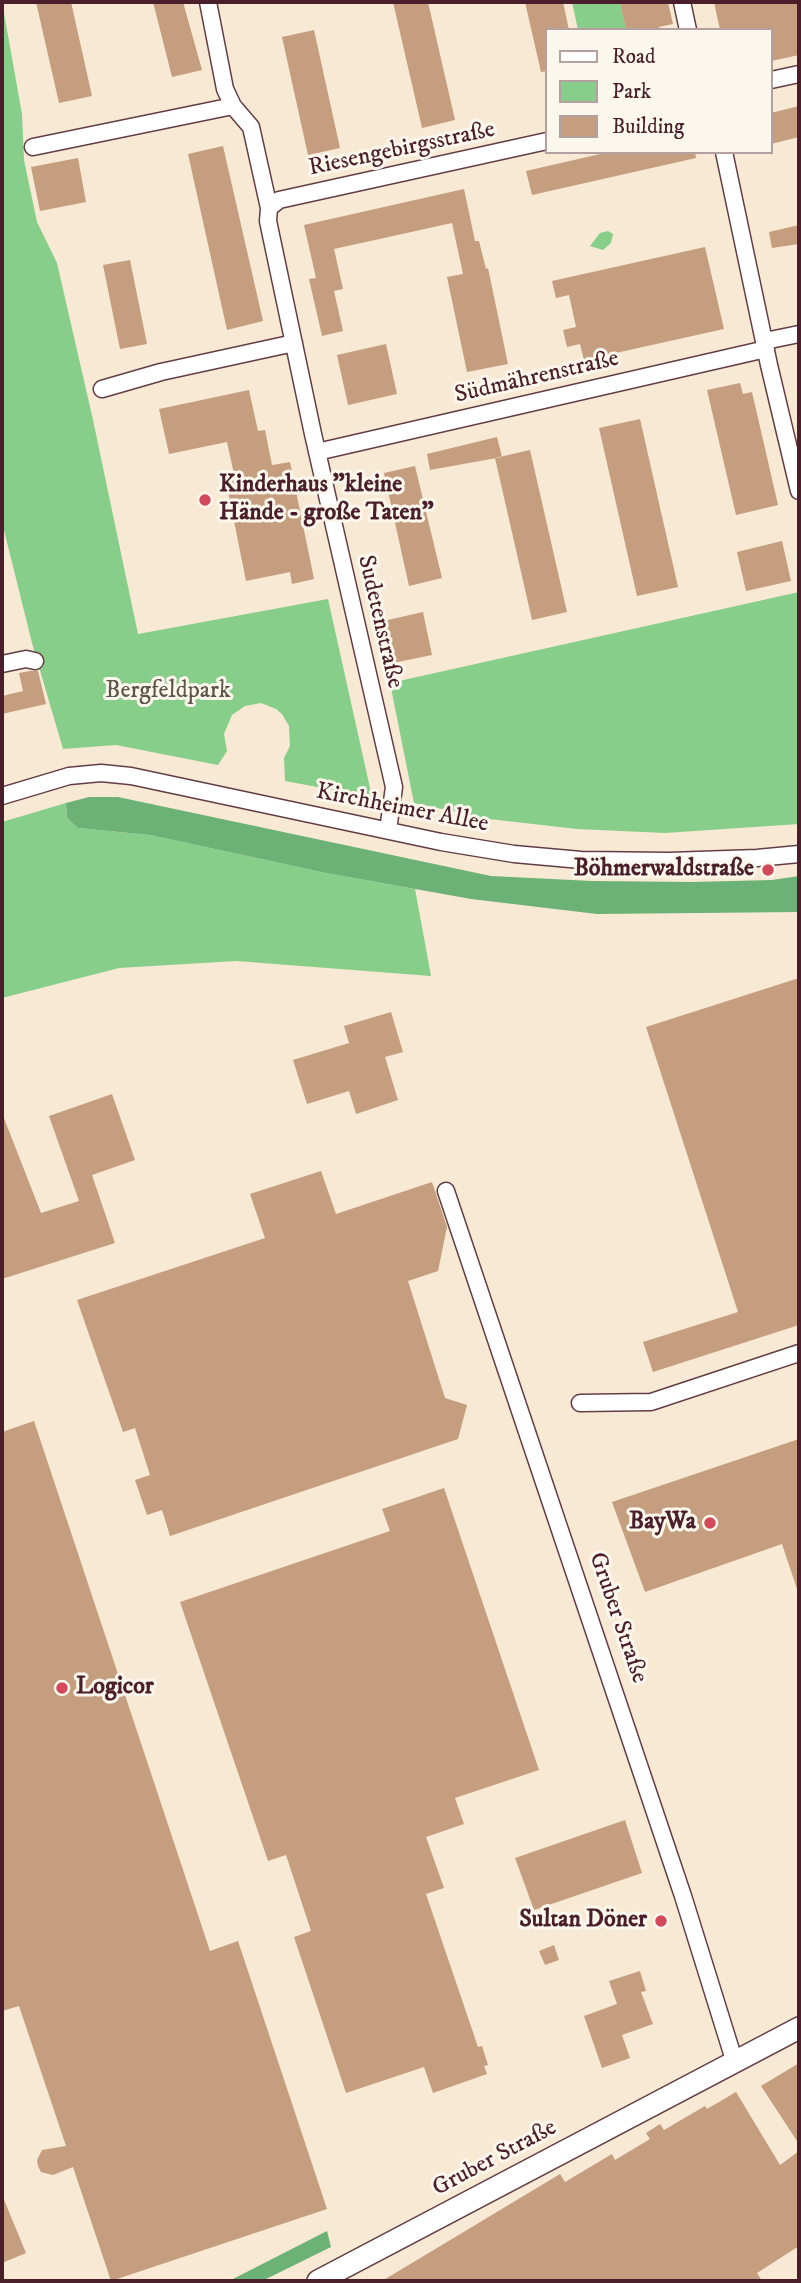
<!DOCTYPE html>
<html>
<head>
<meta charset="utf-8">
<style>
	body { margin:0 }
	#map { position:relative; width:801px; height:2283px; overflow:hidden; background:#f7e9d4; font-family:"IM FELL DW Pica",serif }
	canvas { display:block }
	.frame { position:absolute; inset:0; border:4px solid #4a1f2b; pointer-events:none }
	.legend { position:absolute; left:545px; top:28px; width:228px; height:126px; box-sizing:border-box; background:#fbf7ec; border:2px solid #b4a19f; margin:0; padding:9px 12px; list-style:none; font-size:21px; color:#4a1f2b }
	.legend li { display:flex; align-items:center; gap:14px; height:35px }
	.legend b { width:35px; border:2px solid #b4a19f }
</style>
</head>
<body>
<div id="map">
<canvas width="801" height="2283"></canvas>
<div class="frame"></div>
<ul class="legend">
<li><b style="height:9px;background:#fff"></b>Road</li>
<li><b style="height:19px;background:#86ce8a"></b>Park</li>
<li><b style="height:19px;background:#c59d7f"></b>Building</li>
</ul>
</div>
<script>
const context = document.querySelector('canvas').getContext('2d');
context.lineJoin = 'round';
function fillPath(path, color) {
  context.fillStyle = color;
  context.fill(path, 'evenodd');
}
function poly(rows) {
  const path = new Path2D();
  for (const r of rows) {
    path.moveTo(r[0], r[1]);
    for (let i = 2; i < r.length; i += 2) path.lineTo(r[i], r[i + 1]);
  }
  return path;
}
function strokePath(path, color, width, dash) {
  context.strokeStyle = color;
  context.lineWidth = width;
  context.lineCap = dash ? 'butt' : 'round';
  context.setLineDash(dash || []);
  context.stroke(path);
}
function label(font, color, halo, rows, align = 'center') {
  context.font = font + ' "IM FELL DW Pica",serif';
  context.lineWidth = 6;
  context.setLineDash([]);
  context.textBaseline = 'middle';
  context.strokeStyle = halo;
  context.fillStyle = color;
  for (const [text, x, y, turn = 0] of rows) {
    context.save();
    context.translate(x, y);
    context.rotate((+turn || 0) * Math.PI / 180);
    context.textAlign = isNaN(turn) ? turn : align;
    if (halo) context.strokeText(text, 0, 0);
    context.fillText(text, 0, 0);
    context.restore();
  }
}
const green = poly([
	[2,2,22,114,24,160,37,222,57,263,93,420,138,634,328,599,372,797,285,781,284,758,290,746,289,726,282,714,276,709,261,703,245,706,232,715,224,734,227,751,218,765,116,745,63,749,32,643,2,522],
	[572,2,620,2,626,30,578,30],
	[608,231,613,234,611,243,603,250,590,246,600,233],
	[799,592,799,824,665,833,577,829,489,819,414,803,390,683],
	[66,803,67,818,78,828,150,835,326,873,415,889,431,976,236,961,119,968,2,998,2,822]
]);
const forest = poly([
	[89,797,118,797,491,876,592,881,691,882,772,880,799,876,799,912,597,914,471,899,326,873,150,835,78,828,67,818,66,803],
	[327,2231,331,2247,262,2281,229,2281]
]);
const building = poly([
	[36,2,71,2,92,96,59,103],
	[153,2,183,2,202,70,172,77],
	[393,2,428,2,455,120,422,128],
	[525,2,563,2,569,30,547,30,547,71,541,72],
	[620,2,668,2,673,24,659,27,659,30,626,30],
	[714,2,799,2,799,55,771,61,771,30,720,30],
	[314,30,340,148,308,155,282,37],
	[799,106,799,137,771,144,771,113],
	[223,146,263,321,227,330,188,154],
	[609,152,695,152,696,158,532,195,526,171],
	[78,158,86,202,40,211,31,167],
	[464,189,475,241,479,241,486,269,488,268,508,364,467,372,447,277,463,274,452,223,334,249,343,289,334,291,343,331,322,336,309,279,316,278,304,225],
	[799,225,799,244,772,248,769,232],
	[705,247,724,329,584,360,580,344,567,347,563,330,576,327,569,295,556,298,552,281],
	[130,260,147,344,120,349,103,265],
	[386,344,397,394,348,405,337,355],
	[740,383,743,394,752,392,778,505,736,515,707,390],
	[249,390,258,431,265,430,272,465,290,462,314,579,292,584,290,572,246,581,225,476,234,474,227,442,169,454,159,409],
	[640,419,678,587,637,596,599,428],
	[497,437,502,457,430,470,427,454],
	[530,450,567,612,532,620,495,458],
	[415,466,442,578,409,586,384,473],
	[782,541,791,581,746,591,737,552],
	[423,612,432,655,388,664,379,622],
	[30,671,38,671,46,704,2,714,2,696,23,691,19,673],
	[799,978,799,1325,653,1372,643,1342,738,1312,646,1027],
	[391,1012,403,1052,385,1057,398,1100,356,1114,349,1091,307,1104,293,1060,349,1043,344,1026],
	[112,1094,135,1160,92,1175,115,1243,2,1279,2,1113,41,1213,79,1201,49,1116],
	[321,1171,336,1214,432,1182,447,1227,438,1271,408,1281,445,1398,467,1405,458,1439,170,1536,162,1510,147,1515,135,1480,150,1475,135,1428,123,1432,77,1300,265,1238,250,1194],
	[34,1421,210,1951,238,1941,327,2209,111,2281,73,2167,53,2175,41,2172,38,2166,37,2160,42,2150,66,2146,19,2006,2,2011,2,1432],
	[799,1439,799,1588,797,1589,782,1544,645,1592,612,1502],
	[444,1488,539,1770,455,1798,464,1824,426,1837,444,1888,426,1894,478,2047,482,2046,488,2065,484,2066,487,2074,433,2093,424,2067,346,2093,294,1937,311,1931,286,1855,268,1861,180,1602,390,1531,382,1509],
	[625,1820,642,1873,534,1910,515,1858],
	[554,1945,559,1960,545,1965,539,1951],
	[640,1971,646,1991,641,1992,653,2024,622,2035,630,2058,602,2068,584,2016,617,2004,609,1981],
	[799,2063,799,2144,761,2086],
	[736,2092,780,2165,799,2151,799,2246,757,2273,762,2281,382,2281,560,2174,565,2182,612,2154,615,2160,650,2139,646,2133,660,2124,664,2130,705,2106,707,2109],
	[2,2195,26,2253,2,2263]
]);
const minor = poly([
	[208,2,225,89,233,106,251,127,269,208,268,221,313,434,394,787,388,830],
	[682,2,688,30],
	[771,80,799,74],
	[33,147,233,106],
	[724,152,769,365,799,491],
	[269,208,279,200,547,141],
	[765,341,799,334],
	[102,389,161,372,294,343],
	[317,452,766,349],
	[2,664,26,659,35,661],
	[2,796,69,776,101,773,131,776,441,842,514,854,581,860,669,861,757,858,799,854],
	[446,1191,683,1896,735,2063],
	[580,1403,651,1402,799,1353]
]);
const tertiary = poly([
	[318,2281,799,2028]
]);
const markers = [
	[205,500,7,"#d1495b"],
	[768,870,7,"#d1495b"],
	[710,1523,7,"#d1495b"],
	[62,1688,7,"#d1495b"],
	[661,1921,7,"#d1495b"]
];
const streetNames = [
	["Riesengebirgsstraße",402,150,-12],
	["Südmährenstraße",537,378,-13],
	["Sudetenstraße",379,622,77],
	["Kirchheimer Allee",402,809,11],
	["Gruber Straße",617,1618,71],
	["Gruber Straße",495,2159,-28]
];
const poiNames = [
	["Kinderhaus \"kleine",219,486,"left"],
	["Hände - große Taten\"",219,514,"left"],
	["Böhmerwaldstraße",754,870],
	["BayWa",696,1523],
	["Logicor",76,1688,"left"],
	["Sultan Döner",647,1921]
];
const parkNames = [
	["Bergfeldpark",168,692]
];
fillPath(green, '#86ce8a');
fillPath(forest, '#6cb176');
fillPath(building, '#c59d7f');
strokePath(minor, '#643d44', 19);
strokePath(tertiary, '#643d44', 24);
strokePath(minor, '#fff', 16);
strokePath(tertiary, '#fff', 21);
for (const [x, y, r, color] of markers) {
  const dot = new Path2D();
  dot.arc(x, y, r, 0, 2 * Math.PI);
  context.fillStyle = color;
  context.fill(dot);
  strokePath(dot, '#fbf7ec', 2.5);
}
label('24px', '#4a1f2b', '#fbf7ec', streetNames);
label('bold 24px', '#4a1f2b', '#fbf7ec', poiNames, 'right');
label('24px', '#5c5448', '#fbf7ec', parkNames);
</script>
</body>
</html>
